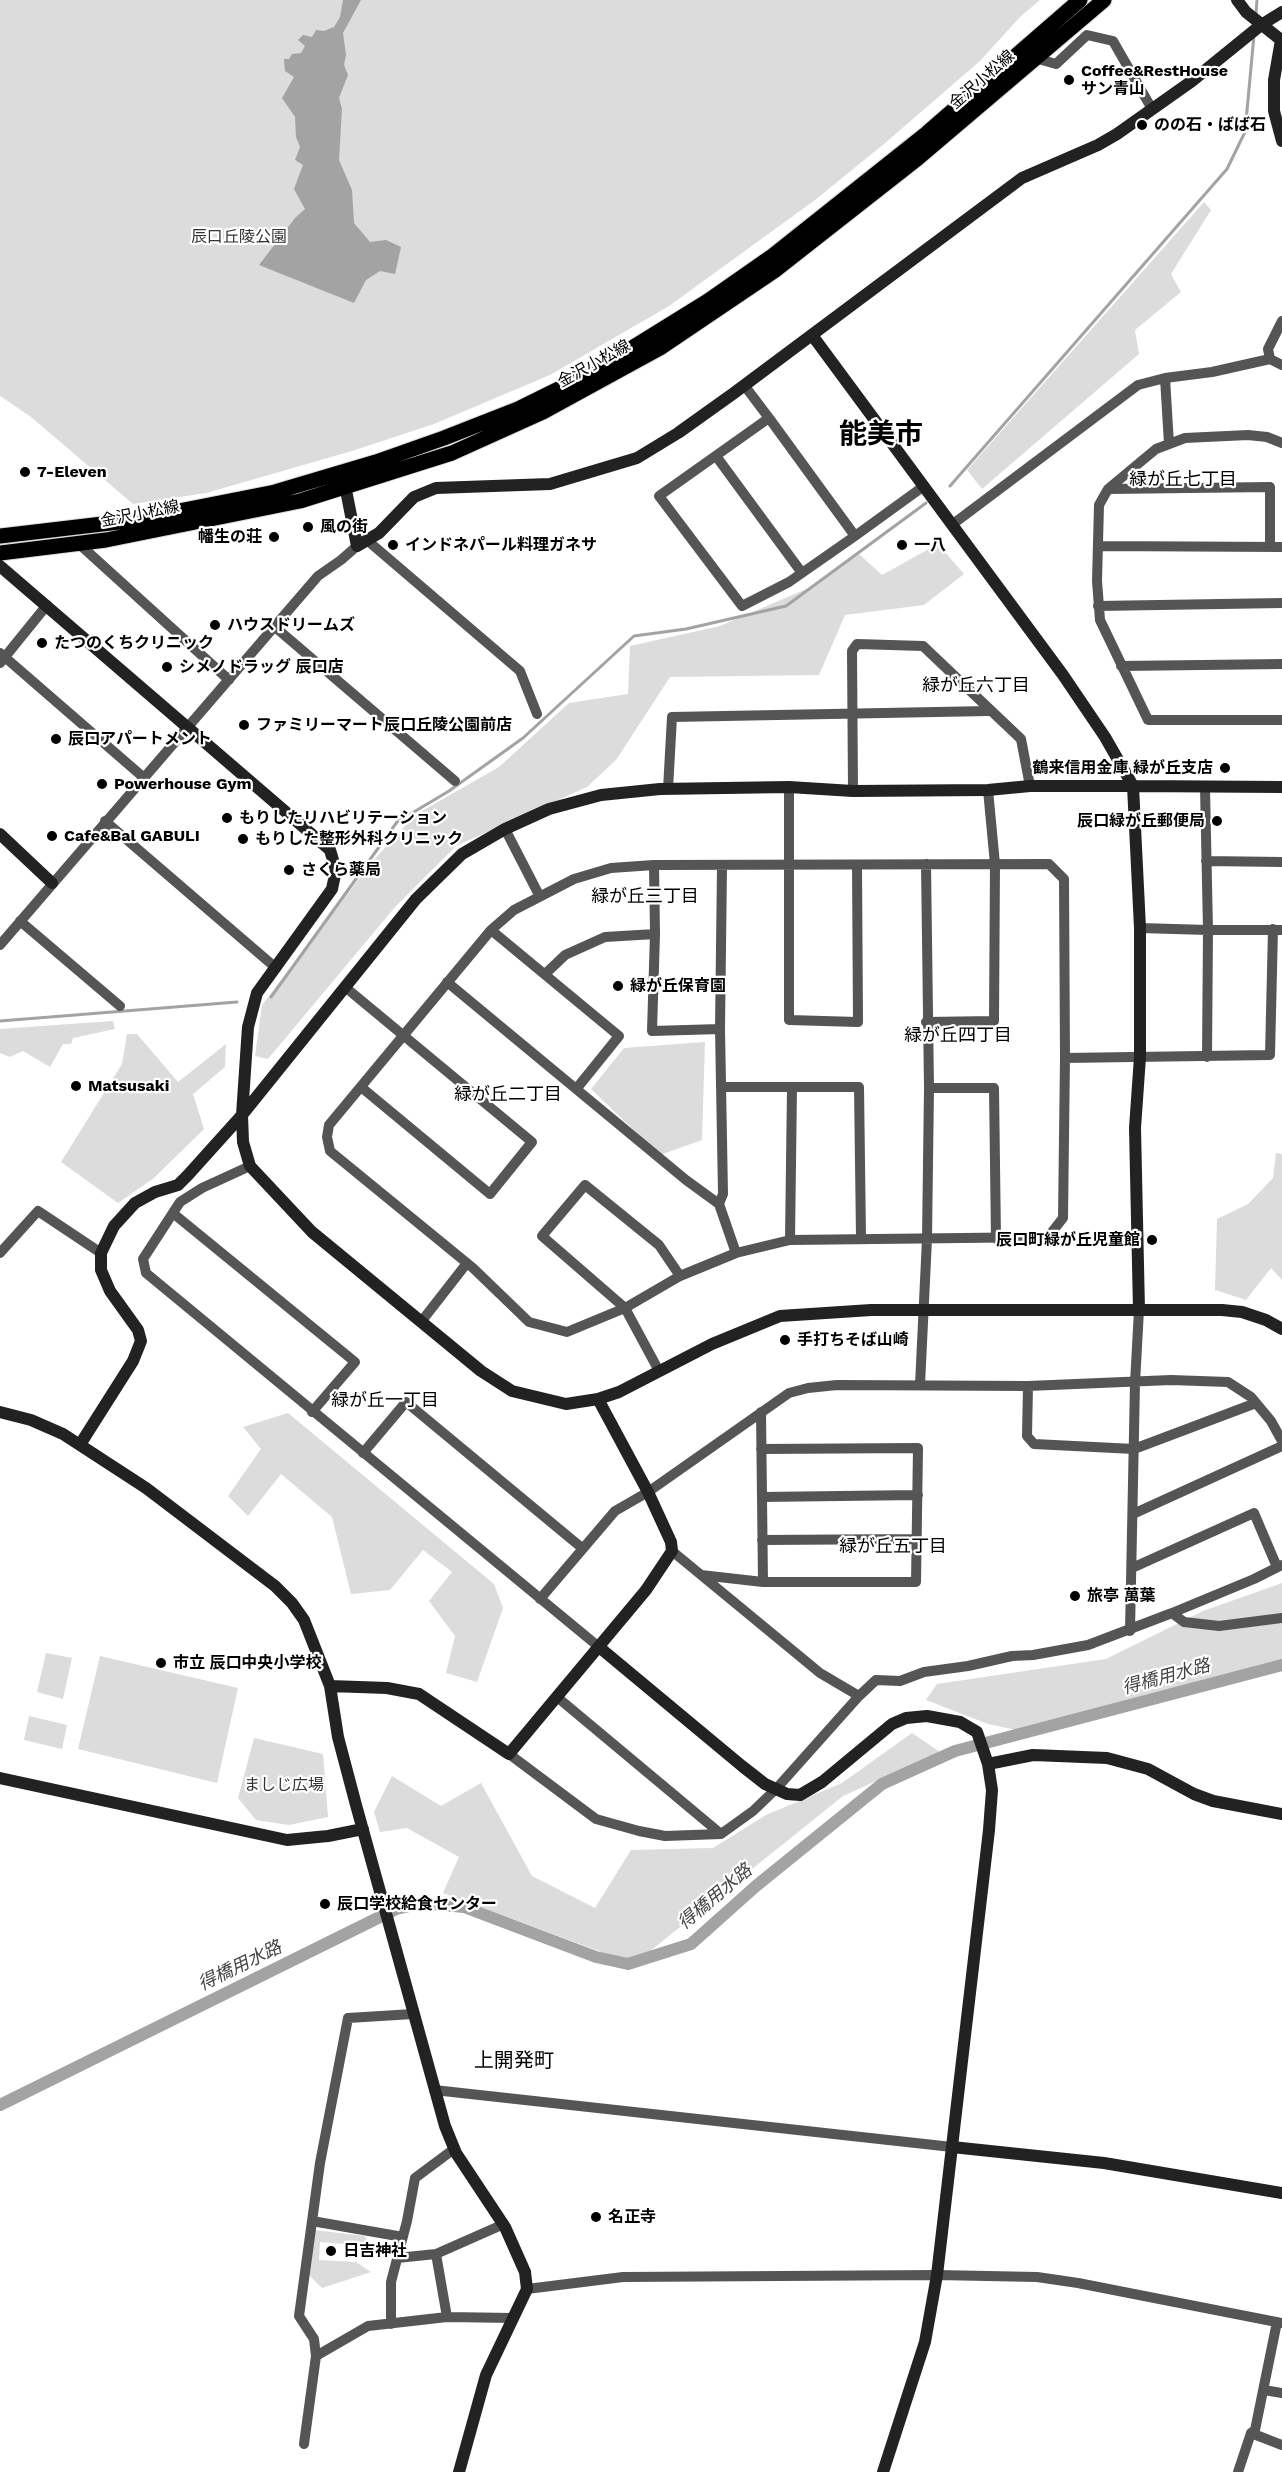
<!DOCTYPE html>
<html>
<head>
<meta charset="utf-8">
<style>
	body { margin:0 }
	canvas { display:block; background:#fff }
</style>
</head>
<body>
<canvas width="1282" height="2472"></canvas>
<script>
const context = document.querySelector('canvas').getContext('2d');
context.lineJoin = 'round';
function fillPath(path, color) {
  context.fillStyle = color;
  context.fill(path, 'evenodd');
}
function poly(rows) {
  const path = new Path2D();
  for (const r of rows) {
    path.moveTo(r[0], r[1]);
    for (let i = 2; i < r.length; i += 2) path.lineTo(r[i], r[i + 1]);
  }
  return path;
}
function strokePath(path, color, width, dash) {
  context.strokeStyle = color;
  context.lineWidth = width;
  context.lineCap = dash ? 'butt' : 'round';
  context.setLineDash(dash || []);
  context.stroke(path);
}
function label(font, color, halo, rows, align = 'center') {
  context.font = font + ' "Work Sans","Noto Sans JP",sans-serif';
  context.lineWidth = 4.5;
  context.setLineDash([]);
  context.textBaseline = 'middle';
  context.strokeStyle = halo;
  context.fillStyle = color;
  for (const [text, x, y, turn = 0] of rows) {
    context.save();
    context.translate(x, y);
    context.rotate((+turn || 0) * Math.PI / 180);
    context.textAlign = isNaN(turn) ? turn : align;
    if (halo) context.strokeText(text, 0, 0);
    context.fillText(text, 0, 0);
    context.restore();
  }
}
const green = poly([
	[0,0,1040,0,1020,17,980,61,884,144,815,200,669,306,550,375,434,424,352,451,206,493,133,504,31,417,0,396],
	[1204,202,1211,210,1171,274,1181,292,1135,330,1139,354,982,489,967,470],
	[938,544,964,574,924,605,845,615,819,675,670,677,616,760,587,787,456,846,395,907,268,1059,255,1056,262,1005,372,862,415,815,499,767,569,703,628,694,630,646,720,626,811,587,859,554,882,575],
	[113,1021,115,1029,73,1038,71,1044,63,1044,50,1067,23,1051,10,1057,0,1053,0,1029],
	[127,1034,137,1034,178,1082,226,1044,225,1067,193,1094,204,1129,154,1178,118,1203,61,1162,122,1064],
	[705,1042,702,1140,660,1155,591,1089,624,1048],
	[1276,1153,1282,1154,1282,1280,1271,1268,1246,1300,1215,1290,1217,1219,1248,1204,1273,1178],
	[288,1413,494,1584,503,1608,477,1682,446,1673,455,1636,429,1601,452,1572,423,1550,390,1590,351,1594,332,1517,281,1474,248,1516,228,1496,261,1449,243,1427],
	[1282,1583,1282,1660,1021,1731,988,1724,926,1700,937,1684,1106,1659,1203,1611],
	[46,1653,72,1658,63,1699,37,1692],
	[100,1656,238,1688,217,1783,78,1749],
	[29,1716,67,1725,62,1749,24,1740],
	[912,1733,940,1752,843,1796,634,1964,443,1893,459,1857,407,1828,380,1832,374,1812,392,1776,441,1806,481,1783,532,1876,595,1908,631,1850,713,1848,766,1815,842,1783],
	[254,1738,323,1754,328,1817,289,1825,256,1820,238,1798],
	[314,2230,365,2236,369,2246,320,2242,319,2260,356,2262,371,2272,322,2288,310,2276,309,2267]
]);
const water = poly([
	[343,0,361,0,343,33,346,55,344,65,348,75,339,98,342,109,339,160,352,190,354,223,370,242,386,240,401,247,395,274,380,271,366,280,354,303,259,265,295,218,305,209,294,189,303,165,295,160,300,147,296,137,295,117,282,98,294,77,285,71,284,59,289,59,292,54,301,53,305,46,298,40,303,35,312,37,316,30,324,31,334,27,340,17]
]);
const stream = poly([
	[1256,14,1257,0],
	[950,486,1227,169,1245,132,1254,35],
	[271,997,397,822,449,791,523,738,634,636,686,629,786,606,926,503],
	[0,1021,237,1002]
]);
const canal = poly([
	[0,2105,396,1909,424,1903,464,1907,596,1957,628,1964,691,1944,756,1886,882,1784,955,1751,1282,1665]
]);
const street = poly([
	[1035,58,1056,64,1087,35,1113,41,1152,109],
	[1270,359,1268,349,1282,321],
	[1165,378,1169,444],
	[744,385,769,418],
	[1282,443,1267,437,1248,435,1185,438,1156,449,1108,489,1099,505,1097,581,1100,620,1148,720,1282,720],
	[716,456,802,573],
	[1108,489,1270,487,1270,546],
	[953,524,1138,385,1165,378,1212,372,1270,359,1282,365],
	[855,536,769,418,659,496,742,606,789,582,855,536,924,486],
	[368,541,520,671,537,714],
	[78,543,229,680],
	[1098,546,1282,547],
	[1098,606,1282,603],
	[275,627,455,781],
	[0,653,143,777],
	[0,663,47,605],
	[1121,666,1282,664],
	[789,787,789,1020,858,1022,857,865],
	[668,789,672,717,989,711],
	[853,791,852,651,857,644,923,646,1021,739,1030,786],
	[105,821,276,968],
	[505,829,539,895],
	[1206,861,1282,862],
	[1049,864,1064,879,1065,1058,1063,1218,1048,1237,790,1240,736,1253,680,1276,625,1308,567,1332,529,1322,473,1268,330,1151,327,1137,329,1125,491,930,514,910,574,879,611,868,654,865,1049,864],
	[654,865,655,934,652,1031,720,1029],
	[20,921,120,1006],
	[1140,928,1208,930,1205,788],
	[491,930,619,1036,577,1088],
	[0,945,318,576,341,560,357,546],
	[545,974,565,955,605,937,655,934],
	[447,982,686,1180,719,1204,736,1253],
	[345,987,532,1142,490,1194,361,1087],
	[926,1022,994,1021,995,864,988,790],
	[1207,1057,1208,930,1282,930],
	[1065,1058,1270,1055,1273,929],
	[722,1087,792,1087,790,1240],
	[792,1087,859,1087,861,1237],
	[929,1088,994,1088,996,1239],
	[250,1166,202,1188,180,1202,143,1259,146,1273,599,1647],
	[719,1204,723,1194,720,1029,722,867],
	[174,1214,355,1362,312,1412],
	[0,1253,38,1211,101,1253],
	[421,1322,467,1263],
	[659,1371,625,1308,542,1236,585,1185,659,1245,680,1276],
	[920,1385,927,1239,929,1088,926,864],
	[1028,1386,1027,1436,1034,1444,1134,1449,1256,1403],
	[761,1412,763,1582],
	[363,1453,406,1402,582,1548],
	[762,1497,918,1495],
	[1133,1514,1282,1446],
	[762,1540,917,1539],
	[672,1551,820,1673,859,1696],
	[1132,1568,1254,1513,1277,1567],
	[701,1575,763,1582,916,1582,918,1448,761,1449],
	[540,1599,615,1511,648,1492,789,1393,808,1388,837,1385,1028,1386,1171,1380,1228,1382,1251,1397,1271,1421,1282,1441],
	[1172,1613,1184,1622,1219,1626,1282,1618],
	[1130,1631,1135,1383,1139,1310],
	[557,1697,721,1834],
	[509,1754,596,1819,639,1831,665,1836,721,1834,753,1811,776,1789,859,1696,876,1680,900,1681,924,1672,968,1666,1012,1656,1033,1655,1088,1645,1172,1613,1254,1579,1282,1565],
	[434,2090,952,2147],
	[312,2221,403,2237],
	[436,2254,447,2317],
	[397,2258,436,2254,504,2224],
	[527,2289,623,2277,937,2275,1037,2277,1078,2283,1282,2323],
	[391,2324,391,2282,407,2221,415,2178,454,2149],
	[316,2356,368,2326,447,2317,513,2318],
	[1264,2390,1282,2393],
	[1251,2433,1282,2445],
	[304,2444,316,2356,314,2339,299,2316,320,2163,348,2018,413,2014],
	[1238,2472,1251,2433,1255,2430,1277,2322]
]);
const secondary = poly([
	[1237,0,1246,12,1281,40,1274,80,1274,111,1282,141],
	[812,335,1063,675,1105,737,1133,786,1140,928,1140,1057,1135,1128,1139,1310],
	[344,480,357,546,379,533,414,497,436,488,550,484,637,458,678,433,734,393,1022,178,1098,145,1117,134,1192,81,1261,25,1282,12],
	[0,566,330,850,336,870,332,889,257,993,248,1027,242,1115,243,1142,250,1166,312,1232,481,1371,512,1391,566,1404,598,1399,619,1392,712,1344,780,1316,871,1310,1222,1310,1242,1312,1266,1320,1282,1329],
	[0,834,52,883],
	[0,1412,31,1420,63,1434,146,1488,275,1586,292,1603,304,1620,330,1686,338,1737,356,1805,445,2126,456,2153,505,2227,525,2272,527,2289,486,2375,459,2472],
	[81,1443,133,1361,141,1341,138,1330,110,1291,101,1270,101,1253,114,1226,135,1203,155,1192,178,1185,188,1175,242,1115,416,899,462,854,505,829,549,809,601,795,660,789,789,787,853,791,988,790,1030,786,1133,786,1282,787],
	[599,1647,742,1766,765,1784,787,1794,800,1795,822,1782,892,1724,906,1718,927,1716,960,1722,977,1732,988,1764,1033,1755,1107,1758,1148,1769,1194,1794,1213,1801,1282,1814],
	[330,1686,387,1688,419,1694,509,1754,646,1590,672,1551,671,1542,648,1492,598,1399],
	[0,1778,287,1840,328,1836,363,1829],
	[952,2147,1104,2163,1282,2193],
	[883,2472,925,2342,937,2275,989,1830,992,1790,988,1764]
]);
const primary = poly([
	[0,536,128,521,275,492,376,462,444,438,518,409,595,371,708,301,771,257,927,133,1080,0],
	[0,553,106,540,300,501,452,453,543,412,660,348,774,271,918,158,1104,0]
]);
const markers = [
	[1069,80,6,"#000"],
	[1142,125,6,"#000"],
	[25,472,6,"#000"],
	[308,527,6,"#000"],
	[274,537,6,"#000"],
	[393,545,6,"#000"],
	[902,545,6,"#000"],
	[215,625,6,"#000"],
	[42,643,6,"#000"],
	[167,667,6,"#000"],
	[244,725,6,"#000"],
	[56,739,6,"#000"],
	[1225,768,6,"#000"],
	[102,784,6,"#000"],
	[227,818,6,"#000"],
	[1217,821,6,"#000"],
	[52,836,6,"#000"],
	[243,839,6,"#000"],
	[289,870,6,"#000"],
	[618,986,6,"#000"],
	[76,1086,6,"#000"],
	[1152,1240,6,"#000"],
	[785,1340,6,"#000"],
	[1075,1596,6,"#000"],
	[161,1663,6,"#000"],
	[325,1904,6,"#000"],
	[596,2217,6,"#000"],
	[331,2251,6,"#000"]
];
const poiNames = [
	["Coffee&RestHouse",1081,71],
	["サン青山",1081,89],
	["のの石・ばば石",1154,125],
	["7-Eleven",37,472],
	["風の街",320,527],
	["幡生の荘",262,537,"right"],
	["インドネパール料理ガネサ",405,545],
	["一八",914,545],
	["ハウスドリームズ",227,625],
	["たつのくちクリニック",54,643],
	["シメノドラッグ 辰口店",179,667],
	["ファミリーマート辰口丘陵公園前店",256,725],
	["辰口アパートメント",68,739],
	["鶴来信用金庫 緑が丘支店",1213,768,"right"],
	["Powerhouse Gym",114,784],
	["もりしたリハビリテーション",239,818],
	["辰口緑が丘郵便局",1205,821,"right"],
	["Cafe&Bal GABULI",64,836],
	["もりした整形外科クリニック",255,839],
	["さくら薬局",301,870],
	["緑が丘保育園",630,986],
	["Matsusaki",88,1086],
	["辰口町緑が丘児童館",1140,1240,"right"],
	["手打ちそば山崎",797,1340],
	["旅亭 萬葉",1087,1596],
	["市立 辰口中央小学校",173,1663],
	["辰口学校給食センター",337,1904],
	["名正寺",608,2217],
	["日吉神社",343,2251]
];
const streetNames = [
	["金沢小松線",982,80,-41],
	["金沢小松線",594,364,-29],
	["金沢小松線",140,514,-11]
];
const parkNames = [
	["辰口丘陵公園",239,237],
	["ましじ広場",284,1785]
];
const neighbourhoodNames = [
	["緑が丘七丁目",1183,480],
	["緑が丘六丁目",976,686],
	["緑が丘三丁目",645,897],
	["緑が丘四丁目",958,1036],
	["緑が丘二丁目",508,1095],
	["緑が丘一丁目",385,1401],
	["緑が丘五丁目",893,1547]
];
const waterNames = [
	["得橋用水路",1166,1677,-15],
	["得橋用水路",715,1897,-40],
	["得橋用水路",240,1966,-26]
];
const quarterNames = [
	["上開発町",514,2061]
];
const townNames = [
	["能美市",881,435]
];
fillPath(green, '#dcdcdc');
fillPath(water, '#a3a3a3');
strokePath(stream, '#a3a3a3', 3);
strokePath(canal, '#a3a3a3', 12);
strokePath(primary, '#dbdbdb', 17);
strokePath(street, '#555', 10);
strokePath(secondary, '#222', 12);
strokePath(primary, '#000', 15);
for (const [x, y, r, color] of markers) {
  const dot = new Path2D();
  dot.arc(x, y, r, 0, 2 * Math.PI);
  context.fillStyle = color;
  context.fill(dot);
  strokePath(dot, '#fff', 2);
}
label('bold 16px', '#000', '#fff', poiNames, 'left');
label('16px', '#000', '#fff', streetNames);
label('16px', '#333', '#fff', parkNames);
label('18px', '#000', '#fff', neighbourhoodNames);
label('italic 18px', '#444', '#fff', waterNames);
label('20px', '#000', '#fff', quarterNames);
label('bold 28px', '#000', '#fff', townNames);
</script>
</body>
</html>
